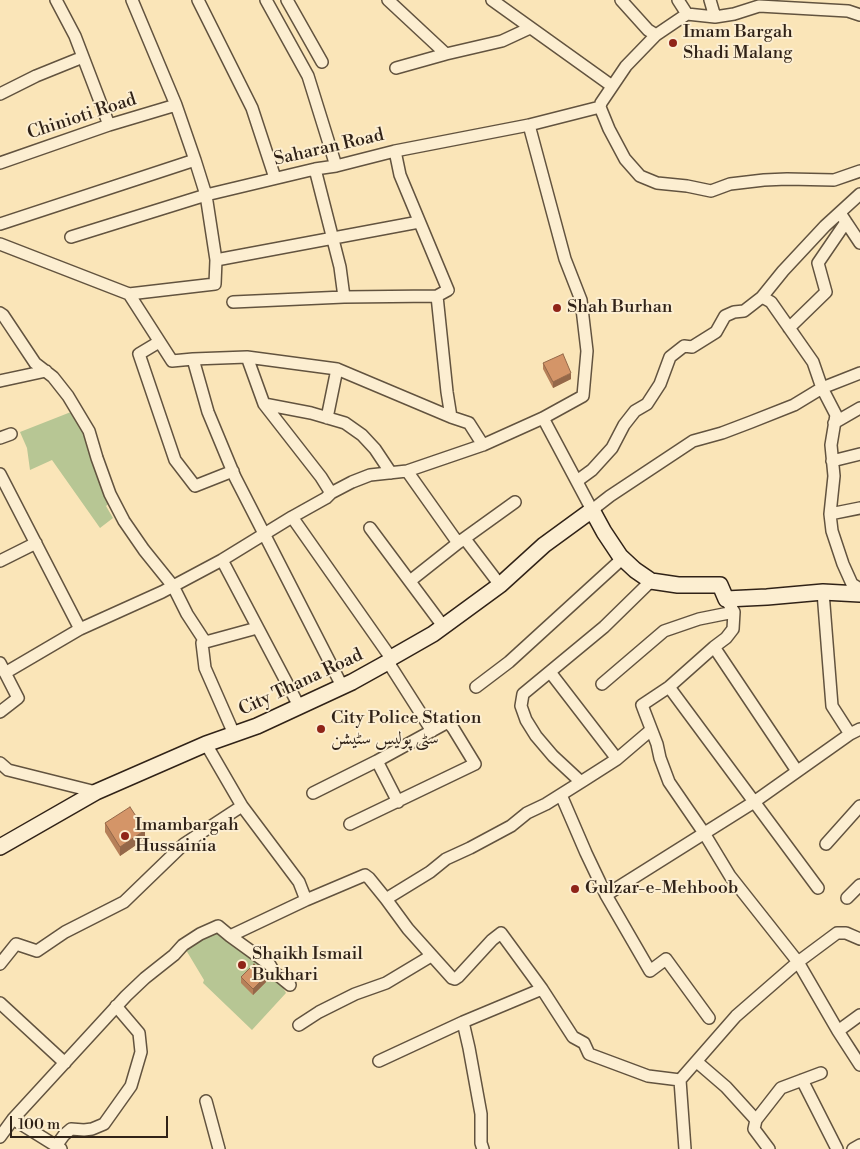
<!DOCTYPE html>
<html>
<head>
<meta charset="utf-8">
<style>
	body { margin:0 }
	#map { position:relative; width:860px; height:1149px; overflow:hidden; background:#fae5b8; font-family:"Libre Bodoni",serif }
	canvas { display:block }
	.scale { position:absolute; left:10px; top:1116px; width:158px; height:22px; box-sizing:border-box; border:2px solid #302217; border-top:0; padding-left:6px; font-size:15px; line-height:18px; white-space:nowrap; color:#302217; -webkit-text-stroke:4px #fceed1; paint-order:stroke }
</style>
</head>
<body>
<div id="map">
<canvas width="860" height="1149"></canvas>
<div class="scale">100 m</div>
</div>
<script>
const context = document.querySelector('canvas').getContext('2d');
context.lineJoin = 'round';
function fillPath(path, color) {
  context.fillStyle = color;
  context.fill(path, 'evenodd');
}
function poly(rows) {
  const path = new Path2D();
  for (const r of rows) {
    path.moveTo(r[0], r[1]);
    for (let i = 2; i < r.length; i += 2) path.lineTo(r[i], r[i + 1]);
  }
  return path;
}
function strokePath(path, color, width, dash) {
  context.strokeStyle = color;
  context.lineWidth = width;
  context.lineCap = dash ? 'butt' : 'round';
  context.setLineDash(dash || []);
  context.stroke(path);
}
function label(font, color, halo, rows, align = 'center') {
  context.font = font + ' "Libre Bodoni",Amiri,serif';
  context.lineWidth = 4;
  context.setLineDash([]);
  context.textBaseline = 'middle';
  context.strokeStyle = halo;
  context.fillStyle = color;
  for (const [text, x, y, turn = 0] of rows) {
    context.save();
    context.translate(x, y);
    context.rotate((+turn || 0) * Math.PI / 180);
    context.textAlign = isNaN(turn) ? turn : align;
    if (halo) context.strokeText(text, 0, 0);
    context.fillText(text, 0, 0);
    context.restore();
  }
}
const green = poly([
	[76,410,113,500,106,506,113,518,100,528,52,460,30,470,27,448,20,432],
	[218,926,270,965,286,993,252,1030,203,983,204,980,183,945]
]);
const street = poly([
	[56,0,75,36,109,125],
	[198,0,252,108,275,178],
	[266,0,308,76,336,166],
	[287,0,322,62],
	[388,0,446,54],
	[492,0,612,86],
	[621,0,648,30,656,35],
	[678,0,687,14],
	[710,0,715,17],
	[860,15,848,11,759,6,734,14,715,17,687,14,656,35,626,66,601,103,600,107,609,129,625,159,640,176,657,183,687,186,711,191,730,184,764,180,787,179,834,180,860,171],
	[396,68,446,54,502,41,530,28],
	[0,94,36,76,83,57],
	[395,151,400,175,448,290,437,296,447,392,451,417],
	[0,163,109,125,176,105],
	[315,169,340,267,344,297],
	[860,194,825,226,783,271,762,297,771,302,813,362,822,388,836,415,831,445,834,476,830,514,832,531,843,564,852,584,860,589],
	[842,216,860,243],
	[0,224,195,160],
	[71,237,206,195,315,169,336,166,395,151,529,125,600,107],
	[0,244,129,294,172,361,193,359,247,357,337,369,451,417,469,423,483,445],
	[216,260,419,222],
	[129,294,215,284,216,260,206,195,195,160,176,105,132,0],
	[233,302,344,297,437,296],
	[0,313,3,315,35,363,53,377,68,396,89,431,97,458,110,494,124,521,144,550,173,586,187,614,204,640,202,643,205,668,234,734],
	[789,328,826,292,818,263,846,222],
	[159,342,139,354,175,460,195,486,233,471],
	[247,357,264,404,321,477,331,493],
	[193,359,208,412,235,477,342,686],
	[0,381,46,371],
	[264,404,311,413,345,423,362,435,375,449,391,473],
	[327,418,337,369],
	[543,418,592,510,610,496,693,441,722,433,751,422,794,405,822,388,860,373],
	[834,423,860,408],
	[0,438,11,434],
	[832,461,860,454],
	[407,471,458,543],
	[0,474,80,629],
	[577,481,592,470,612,448,624,425,635,411,647,404,660,384,670,357,684,346,692,347,716,332,725,316,734,312,744,311,762,297],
	[830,514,860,508],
	[292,517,391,658],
	[370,528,443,626],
	[465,539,500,585],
	[222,560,299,706],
	[0,561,36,543],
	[410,581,458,543,515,502],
	[651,581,604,627,523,694,521,706,526,720,536,736,553,756,581,782,617,759,651,730],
	[823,592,832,706,850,734],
	[726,599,734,612,733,629,726,638,714,647,669,687,642,705,645,713,657,744,660,758,669,782,704,833,730,876,798,962,838,1031,860,1065],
	[202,643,257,628],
	[714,647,797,771],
	[388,662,432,731],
	[0,663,18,698,0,712],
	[550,672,617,759],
	[5,673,80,629,162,592,222,560,292,517,326,498,331,493,352,482,370,475,407,471,483,445,543,418,583,396,587,351,581,300,565,259,529,125],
	[602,684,664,631,699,619,734,612],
	[476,687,509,662,623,558],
	[669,687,818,888],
	[206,744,242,806,299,882,306,900],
	[377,761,398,802],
	[0,763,8,770,96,792],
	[313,793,377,761,448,722,453,728,475,764,350,824],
	[561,795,586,853,606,895,650,971,666,959,709,1018],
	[826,844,860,806],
	[606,895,754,802,850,734,860,729],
	[847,898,860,885],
	[386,899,430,872,446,859,470,848,511,826,527,813,546,804,581,782],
	[230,936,306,900,365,875,369,878,386,899,408,929,452,978,455,979,458,977,492,940,501,933,542,989,573,1037,584,1043,589,1054,648,1076,680,1080],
	[0,964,16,944,37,951,65,932,124,902,184,844,242,806],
	[0,1003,65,1063],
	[463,1022,469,1048,481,1114,481,1143,483,1149],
	[299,1025,319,1012,355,994,386,983,431,956],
	[838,1031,860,1015],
	[379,1061,463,1022,542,989],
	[697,1062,726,1087,756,1120],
	[680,1080,736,1016,798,962,837,933,846,933,860,939],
	[680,1080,685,1149],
	[802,1080,837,1149],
	[206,1101,219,1149],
	[13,1119,61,1149],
	[0,1137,13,1119,126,996,145,978,174,955,183,945,200,934,218,926,230,936,270,965,274,972,290,985],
	[56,1146,64,1135,71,1129,84,1130,92,1129,104,1124,131,1086,141,1052,139,1033,116,1006],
	[769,1149,754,1129,756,1120,781,1088,821,1073],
	[853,1149,860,1145]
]);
const secondary = poly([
	[0,847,96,792,206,744,257,726,352,682,388,662,391,658,433,634,500,585,544,545,592,510,604,532,620,556,635,570,651,581,678,585,720,585,726,599,767,597,823,592,860,594]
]);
const wall = poly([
	[543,363,571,379,553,388,543,369],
	[105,823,145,839,120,856,105,832],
	[241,977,266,982,253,995,241,983]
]);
const shadedWall = poly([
	[571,373,571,379,553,388,553,382],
	[145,830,145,839,120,856,120,847],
	[266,976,266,982,253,995,253,989]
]);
const building = poly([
	[563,354,571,373,553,382,543,363,563,354],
	[130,807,145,830,120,847,105,823,130,807],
	[254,964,266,976,253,989,241,977,254,964]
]);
const markers = [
	[673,43,5,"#8f2418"],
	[557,308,5,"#8f2418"],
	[321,729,5,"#8f2418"],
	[125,836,5,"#8f2418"],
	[575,889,5,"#8f2418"],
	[242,965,5,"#8f2418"]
];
const poiNames = [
	["Imam Bargah",683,33],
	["Shadi Malang",683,54],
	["Shah Burhan",567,308],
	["City Police Station",331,719],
	["سٹی پولیس سٹیشن",331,740],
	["Imambargah",135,826],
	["Hussainia",135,847],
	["Gulzar-e-Mehboob",585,889],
	["Shaikh Ismail",252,955],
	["Bukhari",252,976]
];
const streetNames = [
	["Chinioti Road",82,117,-18],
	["Saharan Road",329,148,-13],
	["City Thana Road",301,683,-25]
];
fillPath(green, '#b7c694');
strokePath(street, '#62533f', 14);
strokePath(secondary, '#302217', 18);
strokePath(street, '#fceed1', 11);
strokePath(secondary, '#fceed1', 15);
fillPath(wall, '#b68059');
fillPath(shadedWall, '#946849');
fillPath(building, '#d49568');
strokePath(building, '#946849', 1);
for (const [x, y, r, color] of markers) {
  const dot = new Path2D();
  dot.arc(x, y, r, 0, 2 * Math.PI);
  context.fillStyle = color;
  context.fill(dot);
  strokePath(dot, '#fceed1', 2);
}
label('18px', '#302217', '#fceed1', poiNames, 'left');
label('18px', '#302217', '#fceed1', streetNames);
</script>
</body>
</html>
